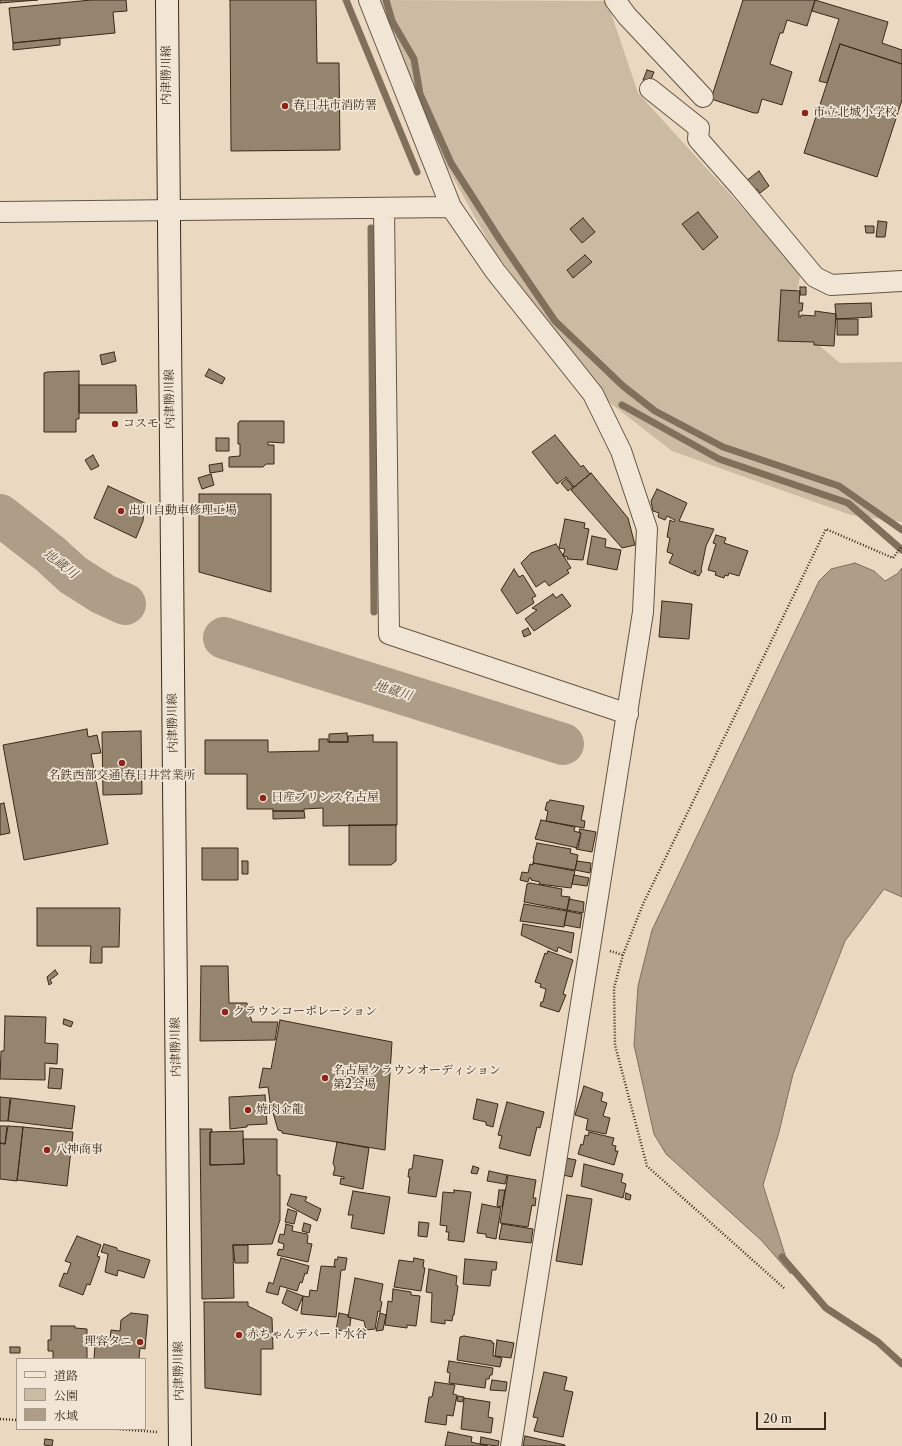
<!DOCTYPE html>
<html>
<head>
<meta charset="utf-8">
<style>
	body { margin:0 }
	#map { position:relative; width:902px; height:1446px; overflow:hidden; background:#ead9c0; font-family:"Libre Caslon Text","Noto Serif JP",serif }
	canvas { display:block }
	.legend { position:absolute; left:16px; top:1358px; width:130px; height:72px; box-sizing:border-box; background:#f1e6d6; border:1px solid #a79a8a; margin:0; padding:5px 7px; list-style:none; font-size:12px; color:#392918 }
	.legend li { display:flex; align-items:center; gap:8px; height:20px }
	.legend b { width:20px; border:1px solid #a79a8a }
	.scale { position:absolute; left:756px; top:1412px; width:70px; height:18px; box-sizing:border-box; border:2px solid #392918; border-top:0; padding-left:5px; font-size:12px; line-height:14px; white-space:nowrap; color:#392918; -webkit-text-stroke:3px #f1e6d6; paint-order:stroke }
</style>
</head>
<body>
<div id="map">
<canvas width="902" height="1446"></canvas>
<ul class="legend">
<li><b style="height:5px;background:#f1e6d6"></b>道路</li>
<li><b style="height:11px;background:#ccbba3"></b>公園</li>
<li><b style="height:11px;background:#ae9d87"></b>水域</li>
</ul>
<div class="scale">20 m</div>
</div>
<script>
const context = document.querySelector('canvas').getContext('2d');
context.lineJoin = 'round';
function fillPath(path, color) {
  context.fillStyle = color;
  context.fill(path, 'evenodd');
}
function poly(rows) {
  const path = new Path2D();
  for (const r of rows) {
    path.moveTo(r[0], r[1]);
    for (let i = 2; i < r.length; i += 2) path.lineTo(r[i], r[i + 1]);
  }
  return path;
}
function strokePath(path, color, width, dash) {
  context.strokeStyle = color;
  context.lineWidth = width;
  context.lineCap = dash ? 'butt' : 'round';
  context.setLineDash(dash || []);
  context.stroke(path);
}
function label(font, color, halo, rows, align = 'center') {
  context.font = font + ' "Libre Caslon Text","Noto Serif JP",serif';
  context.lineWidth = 3.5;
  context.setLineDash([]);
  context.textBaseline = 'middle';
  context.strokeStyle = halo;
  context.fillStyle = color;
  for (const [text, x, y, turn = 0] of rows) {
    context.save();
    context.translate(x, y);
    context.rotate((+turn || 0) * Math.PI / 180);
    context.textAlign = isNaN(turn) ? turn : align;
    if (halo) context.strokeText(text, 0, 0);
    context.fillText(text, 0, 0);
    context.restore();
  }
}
const green = poly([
	[376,0,607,1,638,93,801,272,791,322,840,363,902,362,902,522,851,515,672,451,605,399,492,248,446,165,420,109]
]);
const water = poly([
	[855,563,874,571,885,581,897,574,902,568,902,897,884,889,845,941,793,1074,779,1132,763,1185,791,1274,761,1240,666,1154,654,1134,634,1045,638,986,652,930,819,581,831,569,855,563]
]);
const stream = poly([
	[346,0,417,172],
	[386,0,392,21,414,59,420,94,451,163,500,240,555,321,623,386,655,411,723,447,839,486,902,530],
	[371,228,374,612],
	[622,405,719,459,848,503,902,550],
	[0,519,1,517],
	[782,1257,826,1308,878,1342,902,1364]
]);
const river = poly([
	[0,515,50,554,73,575,103,594,125,604],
	[224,638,563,744]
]);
const building = poly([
	[0,0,38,0,0,3,0,0],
	[91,0,126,0,127,11,113,12,115,33,13,43,9,8,91,0],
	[230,0,316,0,317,63,339,63,340,150,231,151,230,0],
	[743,0,815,0,807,26,787,20,783,33,780,33,770,64,792,72,782,105,762,99,758,113,754,113,711,99,743,0],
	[815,0,888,22,882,43,902,50,902,64,840,44,827,83,819,81,839,19,812,11,815,0],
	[60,38,60,45,13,50,13,43,60,38],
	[840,44,902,64,902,100,877,177,804,153,840,44],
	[647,70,654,72,650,82,643,80,647,70],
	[759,171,769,186,760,193,757,189,754,191,746,181,759,171],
	[698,212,718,237,703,250,682,224,698,212],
	[583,218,595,232,582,243,570,229,583,218],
	[878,221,887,222,885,237,876,237,878,221],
	[865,226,874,226,874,233,866,233,865,226],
	[585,255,592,262,573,278,567,270,585,255],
	[800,287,806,287,806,295,800,295,800,287],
	[781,290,800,291,799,303,803,303,802,311,799,311,799,317,801,317,801,315,815,316,815,311,836,314,834,346,814,345,814,342,778,341,781,290],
	[871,303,872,317,836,319,835,304,871,303],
	[837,319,858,319,858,335,837,335,837,319],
	[114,352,116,361,102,365,100,355,114,352],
	[209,369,225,378,222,384,205,376,209,369],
	[79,371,79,419,76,419,76,432,44,432,44,373,47,372,79,371],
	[79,385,136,385,137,413,79,413,79,385],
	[240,421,284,421,284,443,268,442,268,445,274,445,274,464,266,464,263,467,229,467,229,457,240,456,240,444,238,444,238,423,240,421],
	[555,435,581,467,583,465,590,474,574,487,566,477,557,484,532,452,555,435],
	[216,438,229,438,229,451,216,451,216,438],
	[93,455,99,466,91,470,85,460,93,455],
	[222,463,223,471,210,473,209,465,222,463],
	[591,473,628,518,635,545,622,548,571,490,591,473],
	[211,474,214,485,202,489,198,478,211,474],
	[566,479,573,487,568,491,561,483,566,479],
	[108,486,145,503,143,521,136,538,94,518,108,486],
	[657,489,687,503,679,521,714,529,706,546,701,570,702,571,699,576,694,574,696,571,694,571,693,574,669,563,673,554,667,552,670,538,667,537,670,520,674,522,675,520,667,516,665,520,658,517,659,513,653,511,651,501,657,489],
	[199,494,271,494,271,592,199,572,199,494],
	[565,519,585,523,584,528,589,529,583,560,567,559,568,557,563,556,565,549,559,548,565,519],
	[716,535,726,538,724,543,748,551,739,576,729,573,728,576,725,575,724,578,715,575,716,572,708,570,716,544,713,543,716,535],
	[592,536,606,539,605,547,621,550,617,570,587,564,592,536],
	[556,544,571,568,567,570,569,573,549,586,545,581,536,587,521,563,531,553,556,544],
	[514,569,519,577,523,575,536,596,532,598,534,603,517,614,501,590,514,569],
	[553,594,556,598,562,594,571,606,534,631,525,619,537,610,532,608,553,594],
	[662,601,692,604,689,639,659,637,662,601],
	[528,628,531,634,524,637,522,631,528,628],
	[87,729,88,737,97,735,101,753,91,754,108,844,24,860,3,745,87,729],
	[141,731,142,794,103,795,102,732,141,731],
	[347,733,348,742,329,742,329,734,347,733],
	[373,735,373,742,397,742,397,825,323,826,323,808,304,809,304,811,273,811,273,809,247,809,247,774,205,774,205,740,268,740,268,752,319,751,319,739,328,739,328,742,348,742,348,736,373,735],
	[550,800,584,806,581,820,585,821,584,828,546,821,548,811,545,810,547,802,549,802,550,800],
	[4,803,10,833,0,835,0,804,4,803],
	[273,811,304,811,305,818,273,819,273,811],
	[541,820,575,827,574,831,581,833,578,848,535,839,541,820],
	[349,825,396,825,396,861,391,865,349,865,349,825],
	[580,829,596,832,592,852,576,849,581,833,579,832,580,829],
	[537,843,571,849,570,853,578,855,575,870,533,863,534,858,533,858,537,843],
	[202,848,238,848,238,880,202,880,202,848],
	[242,861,248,861,248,874,242,874,242,861],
	[577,861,591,863,590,873,575,870,577,861],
	[533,863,575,871,571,888,539,884,540,882,531,880,531,878,529,878,528,882,520,880,522,872,528,873,530,864,533,865,533,863],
	[574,875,589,878,587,886,572,884,574,875],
	[530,883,562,889,561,896,570,897,567,910,524,902,527,884,530,883],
	[569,899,584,902,583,913,567,910,569,899],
	[524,904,567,911,564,927,520,921,524,904],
	[37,908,120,908,119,947,102,947,102,963,90,963,91,946,37,946,37,908],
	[567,911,582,914,580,928,564,925,567,911],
	[523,924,574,933,571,953,558,947,557,952,521,935,523,924],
	[548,951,573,960,563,994,566,995,559,1012,540,1006,541,1002,543,1002,546,989,540,987,541,984,535,982,545,953,547,954,548,951],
	[201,966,228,966,229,1003,247,1003,252,1022,278,1022,275,1040,200,1041,201,966],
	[55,970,58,974,50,980,52,983,49,985,47,977,55,970],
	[5,1016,46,1017,45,1043,58,1044,57,1064,45,1063,45,1080,0,1079,1,1051,4,1051,5,1016],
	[64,1019,73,1022,71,1027,63,1024,64,1019],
	[280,1020,392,1042,385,1150,282,1133,282,1131,278,1130,270,1102,268,1087,259,1088,263,1068,271,1069,280,1020],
	[50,1068,63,1069,61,1089,48,1088,50,1068],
	[584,1086,603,1093,601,1101,607,1103,603,1116,610,1118,606,1134,586,1130,588,1119,575,1115,584,1086],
	[265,1095,267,1124,247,1125,247,1127,230,1129,229,1097,265,1095],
	[0,1097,10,1098,8,1121,0,1121,0,1097],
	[11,1098,75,1106,72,1129,8,1121,11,1098],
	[477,1099,498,1104,493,1127,486,1125,486,1122,473,1119,477,1099],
	[507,1102,544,1112,540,1128,537,1127,530,1156,499,1148,502,1136,498,1135,507,1102],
	[0,1126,7,1126,5,1144,0,1143,0,1126],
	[8,1126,23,1127,17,1181,0,1179,0,1143,5,1144,8,1126],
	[23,1127,73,1132,67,1186,17,1180,23,1127],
	[200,1129,212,1129,212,1132,210,1132,210,1165,244,1164,243,1139,277,1139,277,1175,280,1175,280,1220,272,1244,233,1245,234,1298,202,1299,200,1129],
	[243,1131,244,1164,210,1165,210,1132,243,1131],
	[589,1132,614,1138,612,1145,616,1146,615,1151,618,1151,614,1165,578,1154,581,1144,583,1145,585,1135,588,1136,589,1132],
	[337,1142,369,1148,363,1189,340,1184,341,1178,344,1179,344,1177,333,1175,335,1168,333,1163,337,1142],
	[414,1155,443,1160,436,1197,408,1193,410,1177,408,1177,409,1169,412,1169,414,1155],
	[566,1158,576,1160,572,1177,563,1175,566,1158],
	[584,1164,623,1174,621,1182,626,1184,623,1198,581,1186,584,1164],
	[473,1166,479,1168,477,1174,471,1173,473,1166],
	[489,1171,507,1175,505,1184,487,1181,489,1171],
	[508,1175,536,1180,533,1198,536,1198,535,1206,532,1205,528,1227,500,1223,508,1175],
	[454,1190,471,1192,464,1242,448,1240,449,1232,446,1232,447,1226,440,1225,443,1192,454,1193,454,1190],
	[499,1190,505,1190,502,1207,497,1206,499,1190],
	[353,1191,390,1197,384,1234,351,1228,353,1215,348,1215,353,1191],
	[626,1193,631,1195,630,1200,625,1199,626,1193],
	[291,1194,307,1197,305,1201,321,1209,317,1221,287,1205,291,1194],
	[567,1195,592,1199,582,1265,556,1261,567,1195],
	[482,1204,501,1208,496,1239,486,1237,486,1234,477,1233,482,1204],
	[288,1209,297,1212,294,1224,285,1222,288,1209],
	[419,1222,429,1223,427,1237,418,1236,419,1222],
	[304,1223,311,1225,309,1233,302,1231,304,1223],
	[286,1224,293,1226,292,1231,307,1234,308,1236,307,1243,312,1244,308,1262,277,1255,279,1249,283,1250,284,1244,278,1242,280,1234,284,1235,286,1224],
	[502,1224,533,1229,531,1243,499,1239,502,1224],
	[77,1236,101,1245,97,1256,100,1257,90,1285,87,1284,83,1295,59,1286,64,1273,67,1274,71,1263,65,1261,77,1236],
	[104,1244,117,1248,117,1250,150,1260,144,1278,118,1270,117,1276,105,1272,108,1254,101,1252,104,1244],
	[233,1245,248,1245,248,1263,235,1263,233,1245],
	[338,1257,347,1258,345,1270,341,1270,336,1317,301,1314,303,1296,309,1297,310,1290,317,1291,321,1266,336,1267,334,1266,335,1259,337,1260,338,1257],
	[281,1258,309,1266,307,1274,305,1273,302,1283,300,1282,297,1291,280,1286,278,1295,266,1292,269,1282,273,1284,281,1258],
	[414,1258,424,1260,423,1267,425,1268,421,1291,394,1287,399,1260,413,1262,414,1258],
	[465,1259,497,1262,496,1270,492,1270,490,1286,463,1284,465,1259],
	[429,1269,457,1276,456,1285,458,1286,454,1315,453,1315,452,1321,445,1320,445,1324,431,1322,432,1293,426,1292,429,1269],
	[355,1278,383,1284,380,1301,382,1302,380,1312,378,1311,375,1329,366,1330,364,1321,348,1317,355,1278],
	[393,1289,411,1292,411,1295,420,1296,416,1326,407,1325,407,1328,385,1325,388,1301,392,1302,393,1289],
	[287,1290,303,1296,297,1311,282,1303,287,1290],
	[204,1302,248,1302,248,1306,272,1318,273,1349,261,1349,261,1395,205,1388,204,1302],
	[131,1313,148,1315,145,1349,140,1348,139,1359,94,1359,95,1345,102,1346,102,1339,110,1340,111,1330,120,1331,121,1320,131,1313],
	[339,1313,348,1315,348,1317,351,1318,349,1332,336,1330,339,1313],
	[380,1313,386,1315,383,1330,376,1331,380,1313],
	[51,1326,75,1326,75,1328,87,1329,87,1359,53,1359,53,1351,48,1351,48,1340,51,1340,51,1326],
	[464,1336,492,1341,492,1343,494,1343,493,1356,502,1358,500,1367,457,1360,460,1337,464,1336],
	[497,1340,514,1343,511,1358,495,1356,497,1340],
	[10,1347,20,1347,20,1353,10,1353,10,1347],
	[449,1361,493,1368,492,1375,490,1375,489,1379,486,1379,485,1388,449,1383,450,1373,447,1372,449,1361],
	[544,1372,567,1377,564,1390,573,1392,563,1437,534,1431,538,1418,533,1417,544,1372],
	[492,1380,507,1382,506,1391,490,1390,492,1380],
	[435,1382,455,1385,453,1394,457,1395,453,1416,447,1415,446,1425,425,1422,429,1397,432,1397,435,1382],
	[458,1396,464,1397,462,1402,457,1401,458,1396],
	[464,1398,490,1402,488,1417,493,1418,491,1433,461,1429,464,1398],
	[448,1432,472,1437,471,1442,488,1446,445,1446,448,1432],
	[525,1436,565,1445,565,1446,523,1446,525,1436],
	[481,1437,499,1441,498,1446,480,1444,481,1437],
	[45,1439,53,1440,52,1446,44,1445,45,1439]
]);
const path = poly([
	[610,951,623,955],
	[784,1288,647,1166,615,1045,614,988,623,955,643,904,826,529,893,558,902,546],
	[0,1419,17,1420],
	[117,1429,157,1432]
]);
const minor = poly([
	[369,0,451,207,495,271,593,394,621,451,647,529,643,612,511,1446],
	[615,0,627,16,703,97],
	[650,89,699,128,698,139,741,188,815,277,831,285,902,281],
	[384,208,389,634,628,714],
	[0,212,451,207]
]);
const secondary = poly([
	[167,0,180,1446]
]);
const markers = [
	[285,106,4,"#8f2418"],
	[805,113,4,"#8f2418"],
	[115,424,4,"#8f2418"],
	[121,511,4,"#8f2418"],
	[122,763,4,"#8f2418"],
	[263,798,4,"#8f2418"],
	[225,1012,4,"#8f2418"],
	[325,1078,4,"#8f2418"],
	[248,1110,4,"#8f2418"],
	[47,1150,4,"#8f2418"],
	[239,1335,4,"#8f2418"],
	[140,1342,4,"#8f2418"]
];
const streetNames = [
	["内津勝川線",167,75,-90],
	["内津勝川線",170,399,-91],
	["内津勝川線",173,723,-91],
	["内津勝川線",176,1047,-91],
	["内津勝川線",179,1371,-91]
];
const poiNames = [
	["春日井市消防署",293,106],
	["市立北城小学校",813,113],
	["コスモ",123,424],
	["出川自動車修理工場",129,511],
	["名鉄西部交通 春日井営業所",122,776,"center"],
	["日産プリンス名古屋",271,798],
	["クラウンコーポレーション",233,1012],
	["名古屋クラウンオーディション",333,1071],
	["第2会場",333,1085],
	["焼肉金龍",256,1110],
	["八神商事",55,1150],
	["赤ちゃんデパート水谷",247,1335],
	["理容タニ",132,1342,"right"]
];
const waterNames = [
	["地蔵川",60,564,37],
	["地蔵川",393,691,17]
];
fillPath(green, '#ccbba3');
fillPath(water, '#ae9d87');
strokePath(water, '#7f6f5b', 1);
strokePath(stream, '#7f6f5b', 7);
strokePath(river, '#ae9d87', 42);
fillPath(building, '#95856f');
strokePath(building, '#392918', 1);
strokePath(minor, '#655542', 22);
strokePath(secondary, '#392918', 24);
strokePath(path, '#392918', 2.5, [1, 2]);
strokePath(minor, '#f1e6d6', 20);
strokePath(secondary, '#f1e6d6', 22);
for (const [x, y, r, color] of markers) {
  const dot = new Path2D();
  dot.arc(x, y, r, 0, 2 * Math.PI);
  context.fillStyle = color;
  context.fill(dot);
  strokePath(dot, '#f1e6d6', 1.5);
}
label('12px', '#392918', '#f1e6d6', streetNames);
label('12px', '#392918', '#f1e6d6', poiNames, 'left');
label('italic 13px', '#5c4c39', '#f1e6d6', waterNames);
</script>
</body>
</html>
